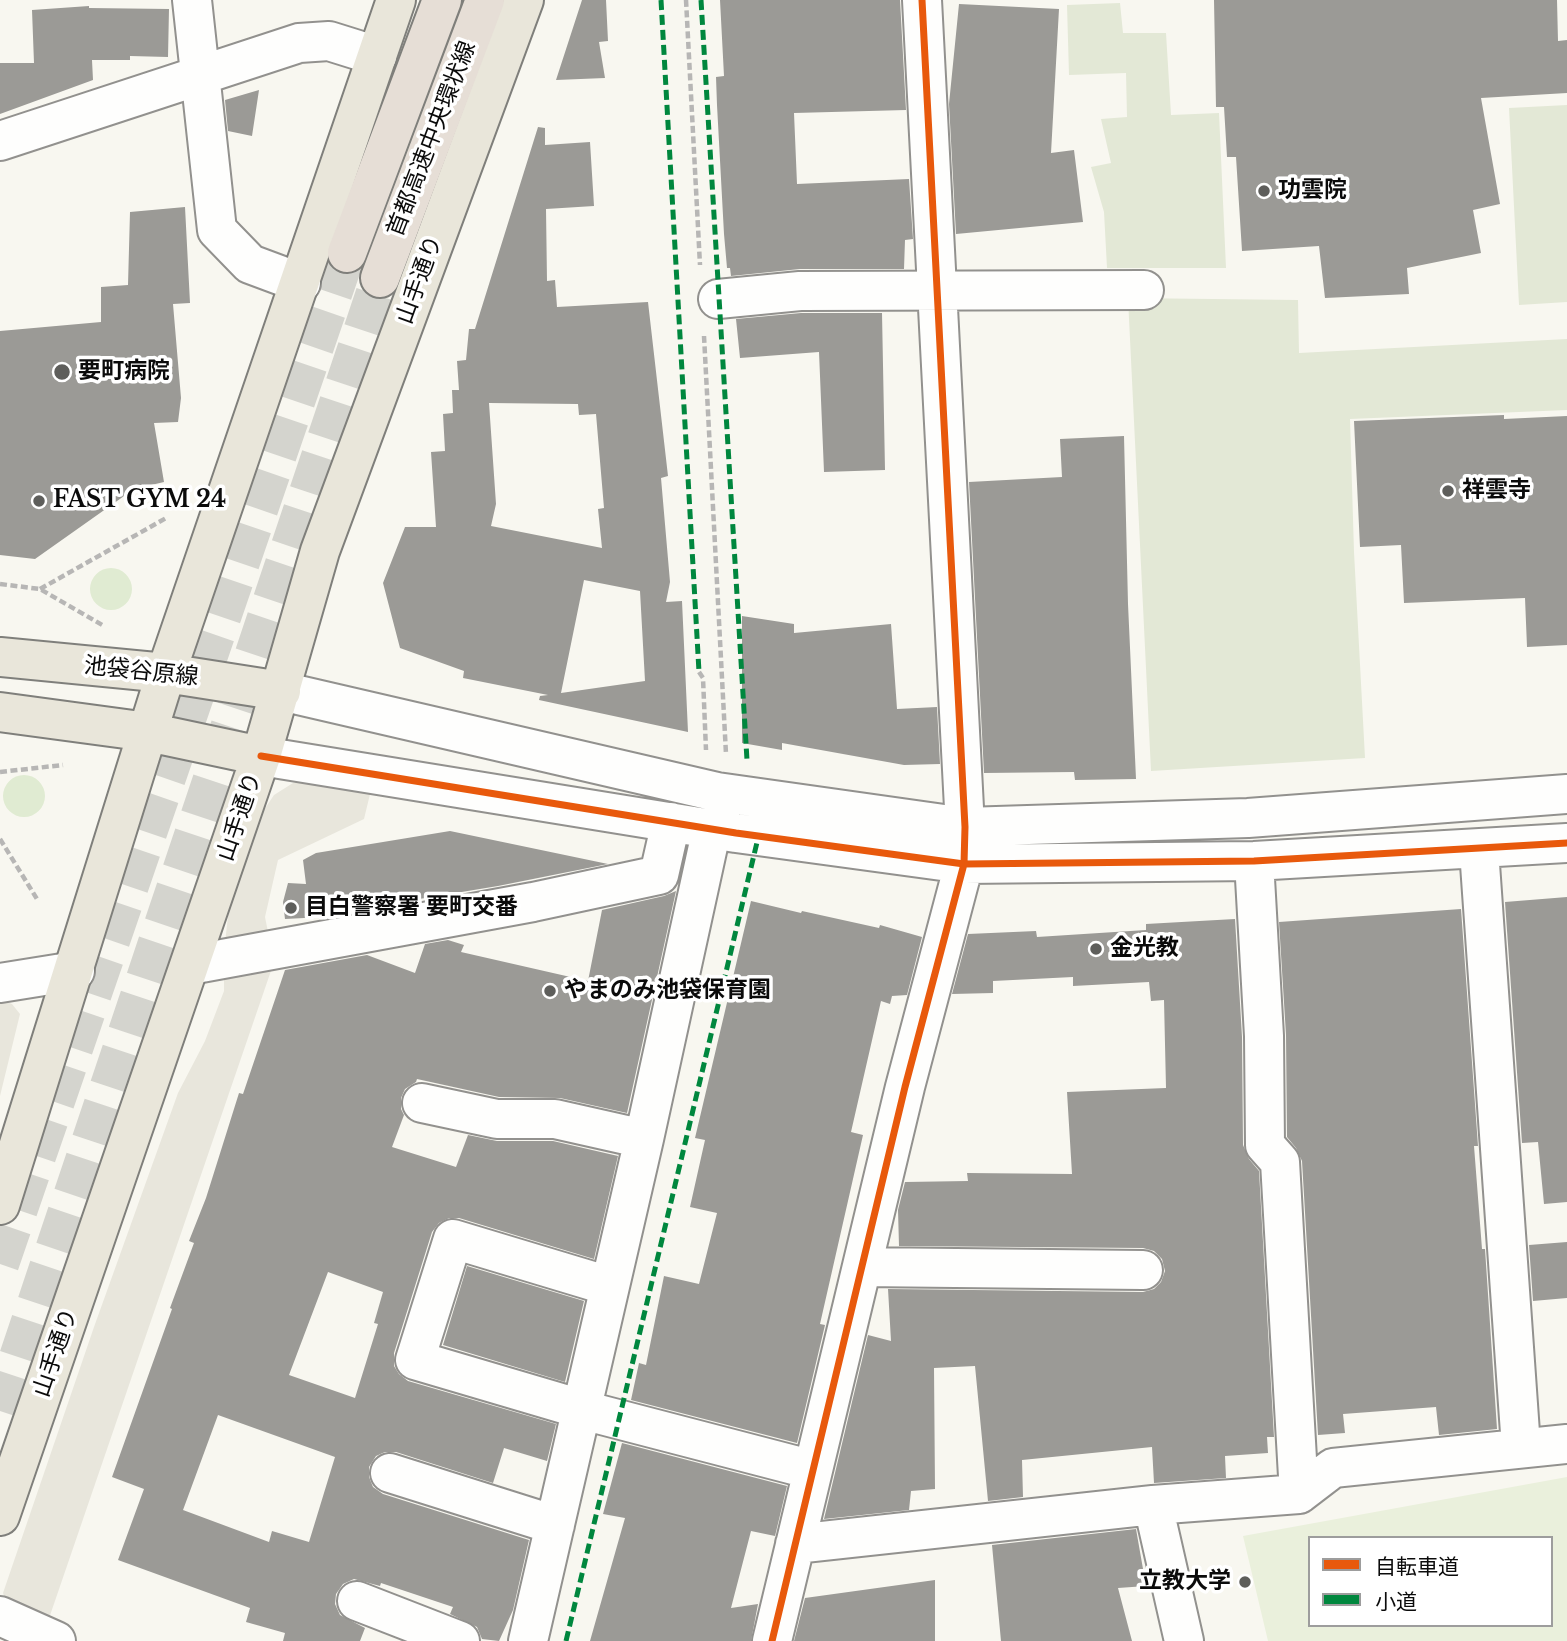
<!DOCTYPE html>
<html>
<head>
<meta charset="utf-8">
<style>
	body { margin:0 }
	#map { position:relative; width:1567px; height:1641px; overflow:hidden; background:#f8f7f0; font-family:"Libre Baskerville","Noto Sans JP",serif }
	canvas { display:block }
	.legend { position:absolute; left:1308px; top:1536px; width:245px; height:91px; box-sizing:border-box; background:#fff; border:2px solid #9d9d9d; margin:0; padding:9px 12px; list-style:none; font-size:21px; color:#0b0b0b }
	.legend li { display:flex; align-items:center; gap:14px; height:35px }
	.legend b { width:35px; border:2px solid #9d9d9d }
</style>
</head>
<body>
<div id="map">
<canvas width="1567" height="1641"></canvas>
<ul class="legend">
<li><b style="height:9px;background:#e8590c"></b>自転車道</li>
<li><b style="height:9px;background:#00873e"></b>小道</li>
</ul>
</div>
<script>
const context = document.querySelector('canvas').getContext('2d');
context.lineJoin = 'round';
function fillPath(path, color) {
  context.fillStyle = color;
  context.fill(path, 'evenodd');
}
function poly(rows) {
  const path = new Path2D();
  for (const r of rows) {
    if (r.length === 3) {
      path.moveTo(r[0] + r[2], r[1]);
      path.arc(r[0], r[1], r[2], 0, 2 * Math.PI);
      continue;
    }
    path.moveTo(r[0], r[1]);
    for (let i = 2; i < r.length; i += 2) path.lineTo(r[i], r[i + 1]);
  }
  return path;
}
function strokePath(path, color, width, dash) {
  context.strokeStyle = color;
  context.lineWidth = width;
  context.lineCap = dash ? 'butt' : 'round';
  context.setLineDash(dash || []);
  context.stroke(path);
}
function label(font, color, halo, rows, align = 'center') {
  context.font = font + ' "Libre Baskerville","Noto Sans JP",serif';
  context.lineWidth = 7;
  context.setLineDash([]);
  context.textBaseline = 'middle';
  context.strokeStyle = halo;
  context.fillStyle = color;
  for (const [text, x, y, turn = 0] of rows) {
    context.save();
    context.translate(x, y);
    context.rotate((+turn || 0) * Math.PI / 180);
    context.textAlign = isNaN(turn) ? turn : align;
    if (halo) context.strokeText(text, 0, 0);
    context.fillText(text, 0, 0);
    context.restore();
  }
}
const green = poly([
	[111,589,21],
	[24,796,21]
]);
const cemetery = poly([
	[1120,3,1123,33,1166,33,1171,115,1219,113,1226,268,1107,268,1104,212,1091,167,1111,163,1101,119,1127,117,1126,73,1069,75,1067,5],
	[1567,105,1567,302,1519,305,1509,108],
	[1128,298,1298,300,1299,353,1567,339,1567,410,1350,419,1354,552,1365,758,1151,771]
]);
const pitch = poly([
	[1567,1477,1567,1641,1268,1641,1243,1536],
	[1310,1538,1551,1538,1551,1625,1310,1625]
]);
const plaza = poly([
	[318,779,371,790,364,819,278,860,265,917,274,962,45,1630,10,1613,3,1593,94,1327,178,1093,205,1041,224,991,224,952,229,907,258,819,274,795,293,783],
	[0,999,12,1004,20,1014,0,1096]
]);
const building = poly([
	[582,0,606,0,608,41,599,42,605,78,556,80],
	[720,0,900,0,906,110,794,113,797,184,909,179,913,239,905,240,904,269,800,269,731,276,730,268,727,268,724,234,717,105,716,77,724,76],
	[1214,0,1557,0,1558,41,1567,40,1567,93,1481,98,1500,204,1473,210,1481,253,1407,268,1409,294,1325,298,1319,246,1242,251,1236,157,1227,157,1224,107,1216,107],
	[959,4,1059,9,1051,153,1074,150,1083,222,956,234,949,104],
	[89,6,89,8,169,9,168,57,130,56,130,60,92,60,93,80,0,114,0,63,34,63,32,10],
	[259,90,252,136,228,131,225,100],
	[538,127,545,128,545,145,590,142,594,206,546,209,547,281,555,280,557,307,648,302,668,476,661,478,670,582,666,602,682,601,688,732,539,700,540,696,548,695,463,678,464,671,400,648,383,583,405,527,436,527,431,452,445,451,443,414,453,413,452,390,459,390,457,361,466,360,469,329,475,329],
	[489,403,578,404,579,415,596,414,604,508,598,509,602,548,491,526,496,504],
	[584,580,640,591,645,681,561,693],
	[185,207,190,303,173,304,181,398,178,422,154,423,164,482,134,489,35,559,0,555,0,331,101,322,101,287,128,285,130,212],
	[801,313,882,313,885,470,824,472,819,352,740,358,736,319],
	[1504,415,1504,419,1567,416,1567,645,1527,647,1525,598,1404,603,1401,545,1360,547,1354,421],
	[1124,436,1128,604,1136,779,1075,780,1074,772,984,773,969,482,1062,477,1060,439],
	[742,616,794,624,794,633,891,624,897,709,937,707,940,764,904,765,782,743,782,750,742,743],
	[450,831,608,864,498,886,304,918,285,919,283,902,288,883,306,884,303,860,316,853],
	[676,891,627,1113,560,1098,499,1097,417,1079,416,1082,405,1089,401,1098,401,1109,404,1115,392,1147,456,1167,468,1135,497,1141,553,1141,618,1156,594,1259,459,1218,449,1218,439,1223,432,1232,394,1353,394,1366,399,1374,408,1381,556,1424,547,1461,504,1448,493,1483,396,1452,385,1452,376,1456,369,1467,369,1477,373,1487,383,1494,529,1540,513,1610,499,1641,482,1639,477,1627,450,1614,453,1607,381,1583,380,1586,354,1579,343,1584,336,1594,335,1604,340,1615,365,1628,360,1641,283,1641,285,1633,246,1622,250,1608,118,1560,144,1489,112,1477,172,1309,170,1308,194,1243,189,1241,206,1198,239,1093,243,1094,285,970,367,955,415,973,425,944,448,940,464,945,461,952,588,981,602,910,664,896],
	[328,1272,383,1292,374,1323,378,1324,355,1398,289,1375],
	[218,1415,335,1457,309,1542,272,1531,269,1542,183,1510],
	[1567,897,1567,1202,1544,1204,1538,1142,1522,1143,1505,902],
	[751,901,801,913,802,911,879,928,880,925,922,937,907,995,892,996,890,1004,881,1001,851,1132,863,1135,820,1324,825,1325,797,1443,631,1400,639,1363,646,1365,664,1276,699,1284,717,1213,690,1207,705,1140,695,1138],
	[1461,909,1478,1146,1474,1146,1482,1249,1485,1249,1497,1429,1439,1435,1436,1407,1343,1414,1345,1433,1318,1435,1302,1161,1296,1148,1287,1137,1286,1035,1279,922],
	[1235,919,1242,1037,1243,1145,1249,1159,1259,1171,1274,1437,1267,1437,1268,1453,1225,1456,1226,1478,1154,1483,1152,1447,1022,1460,1023,1497,988,1501,975,1366,934,1368,935,1489,911,1491,909,1510,824,1519,868,1335,891,1341,888,1289,1143,1292,1154,1289,1161,1282,1165,1271,1162,1259,1154,1251,1143,1248,899,1246,898,1210,905,1182,968,1181,967,1173,1072,1174,1067,1092,1166,1088,1164,1000,1151,1001,1149,982,1073,986,1073,977,993,981,993,993,952,994,968,934,1036,931,1037,937,1146,930,1146,924],
	[1567,1242,1567,1298,1533,1301,1529,1245],
	[467,1266,584,1301,565,1382,443,1345],
	[622,1443,787,1486,775,1536,751,1531,731,1608,758,1604,751,1641,590,1641,625,1518,603,1514],
	[1136,1529,1146,1586,1118,1588,1132,1641,1001,1641,992,1545],
	[935,1580,935,1641,794,1641,805,1598]
]);
const highwayTunnel = poly([
	[0,1264,347,253],
	[0,1411,380,278]
]);
const path = poly([
	[686,0,700,265],
	[704,336,726,754],
	[0,584,40,589,104,626],
	[40,589,168,517],
	[699,672,703,678,706,750],
	[0,772,63,765],
	[0,839,37,899]
]);
const minor = poly([
	[192,0,217,230,250,264,301,283],
	[0,141,299,43,329,41,377,56],
	[718,299,800,291,1144,290],
	[281,691,717,792,965,827,1248,818,1567,794],
	[261,756,736,833,964,864,1254,861,1567,843],
	[1479,850,1521,1447],
	[1254,861,1264,1036,1265,1145,1280,1162,1299,1494],
	[190,965,533,902,659,875,671,822],
	[0,983,75,971],
	[422,1103,497,1119,555,1119,644,1139],
	[862,1267,1143,1270],
	[609,1286,453,1239,415,1360,598,1414,813,1470],
	[390,1473,555,1525],
	[1153,1505,1184,1641],
	[795,1544,1153,1505,1299,1494,1333,1468,1567,1444],
	[357,1601,460,1641],
	[0,1616,56,1641],
	[528,1641,644,1139,712,828],
	[772,1641,905,1087,964,864,965,827,922,0]
]);
const major = poly([
	[0,657,166,673,281,691],
	[0,712,148,732,261,756],
	[0,1205,166,673,396,0],
	[0,1516,261,756,320,551,524,0]
]);
const highway = poly([
	[347,253,442,0],
	[380,278,485,0]
]);
const quiet = poly([
	[661,0,699,672],
	[701,0,747,760],
	[566,1641,759,834]
]);
const cycleway = poly([
	[261,756,736,833,964,864,1254,861,1567,843],
	[772,1641,905,1087,964,864,965,827,922,0]
]);
const markers = [
	[1264,191,7,"#5e5e5b"],
	[62,372,9,"#5e5e5b"],
	[1448,491,7,"#5e5e5b"],
	[39,501,7,"#5e5e5b"],
	[291,908,7,"#5e5e5b"],
	[1096,949,7,"#5e5e5b"],
	[550,991,7,"#5e5e5b"],
	[1245,1582,7,"#5e5e5b"]
];
const streetNames = [
	["首都高速中央環状線",432,139,-69],
	["山手通り",420,280,-70],
	["池袋谷原線",141,672,6],
	["山手通り",240,817,-71],
	["山手通り",56,1353,-71]
];
const poiNames = [
	["功雲院",1278,191],
	["要町病院",78,372],
	["祥雲寺",1462,491],
	["FAST GYM 24",53,501],
	["目白警察署 要町交番",305,908],
	["金光教",1110,949],
	["やまのみ池袋保育園",564,991],
	["立教大学",1231,1582,"right"]
];
fillPath(green, '#e0ebd2');
fillPath(cemetery, '#e3e8d6');
fillPath(pitch, '#eaf0dc');
fillPath(plaza, '#e8e6dc');
fillPath(building, '#9b9a96');
strokePath(highwayTunnel, '#d4d4ce', 38, [38, 19]);
strokePath(minor, '#92918e', 42);
strokePath(major, '#7f7f7b', 42);
strokePath(highway, '#7f7f7b', 42);
strokePath(path, '#b7b6b5', 4.5, [7, 3.5]);
strokePath(minor, '#fefefd', 38);
strokePath(major, '#e9e6da', 38);
strokePath(highway, '#e6ded6', 38);
strokePath(quiet, '#00873e', 5, [10, 5]);
strokePath(cycleway, '#e8590c', 7);
for (const [x, y, r, color] of markers) {
  const dot = new Path2D();
  dot.arc(x, y, r, 0, 2 * Math.PI);
  context.fillStyle = color;
  context.fill(dot);
  strokePath(dot, '#fff', 2.5);
}
label('23px', '#0b0b0b', '#fff', streetNames);
label('bold 23px', '#0b0b0b', '#fff', poiNames, 'left');
</script>
</body>
</html>
